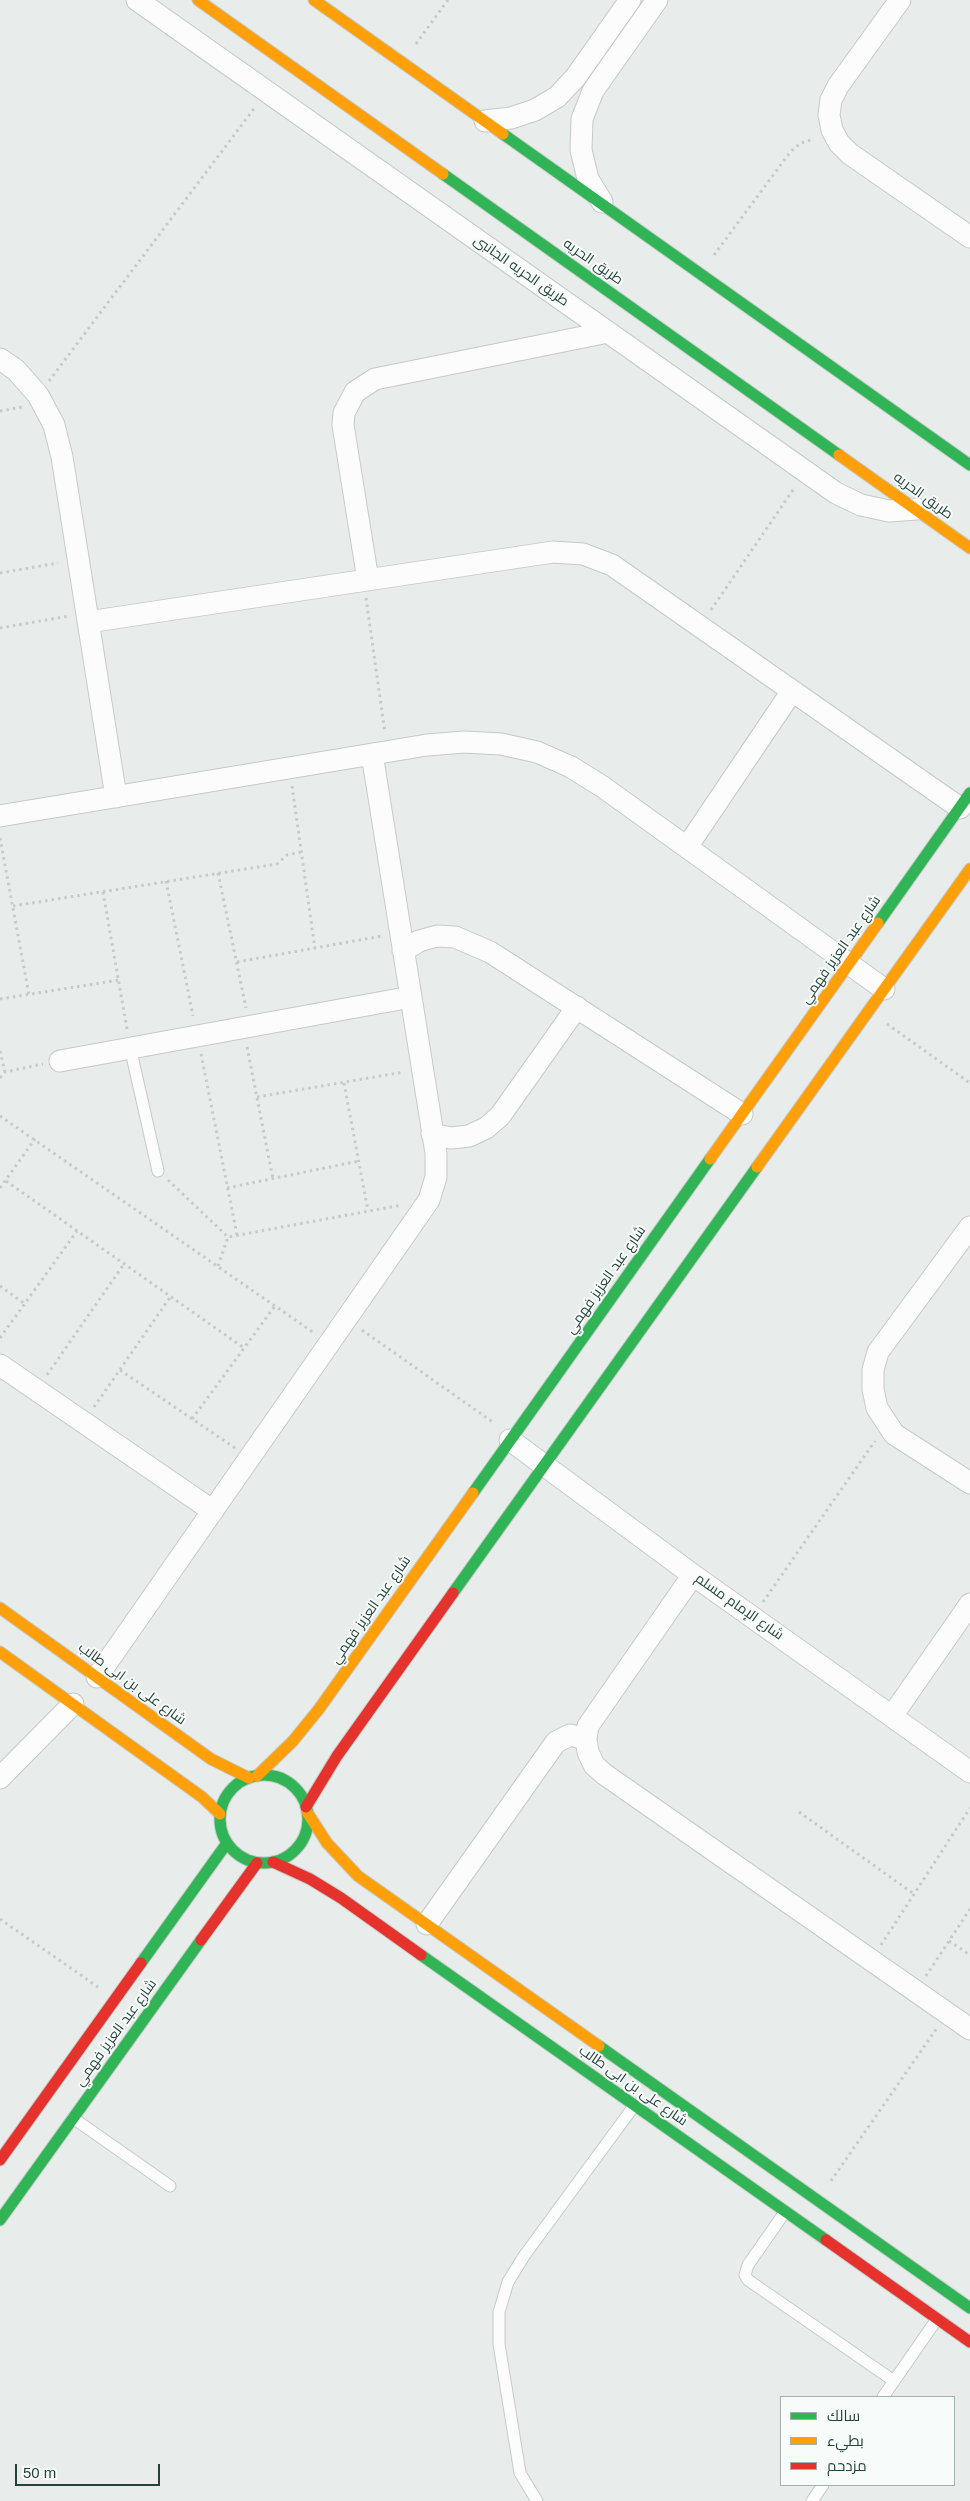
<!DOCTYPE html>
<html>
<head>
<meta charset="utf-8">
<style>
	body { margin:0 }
	#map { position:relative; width:970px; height:2501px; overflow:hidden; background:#e8edeb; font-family:Helvetica,Cairo,sans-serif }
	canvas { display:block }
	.legend { position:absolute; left:780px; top:2396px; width:175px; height:90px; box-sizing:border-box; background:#f7fbf9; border:1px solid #a3b1ad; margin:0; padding:6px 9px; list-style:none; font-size:15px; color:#24423a }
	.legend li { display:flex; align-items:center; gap:10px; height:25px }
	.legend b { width:25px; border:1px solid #a3b1ad }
	.scale { position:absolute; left:15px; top:2464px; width:145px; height:22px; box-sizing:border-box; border:2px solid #24423a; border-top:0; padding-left:6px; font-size:15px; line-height:18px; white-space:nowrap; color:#24423a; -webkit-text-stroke:4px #f7fbf9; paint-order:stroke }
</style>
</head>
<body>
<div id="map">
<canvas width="970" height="2501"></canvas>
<ul class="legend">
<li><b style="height:6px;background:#30b455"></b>سالك</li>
<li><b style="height:6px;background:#ff9f0a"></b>بطيء</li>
<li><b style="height:6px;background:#e5322d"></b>مزدحم</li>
</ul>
<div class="scale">50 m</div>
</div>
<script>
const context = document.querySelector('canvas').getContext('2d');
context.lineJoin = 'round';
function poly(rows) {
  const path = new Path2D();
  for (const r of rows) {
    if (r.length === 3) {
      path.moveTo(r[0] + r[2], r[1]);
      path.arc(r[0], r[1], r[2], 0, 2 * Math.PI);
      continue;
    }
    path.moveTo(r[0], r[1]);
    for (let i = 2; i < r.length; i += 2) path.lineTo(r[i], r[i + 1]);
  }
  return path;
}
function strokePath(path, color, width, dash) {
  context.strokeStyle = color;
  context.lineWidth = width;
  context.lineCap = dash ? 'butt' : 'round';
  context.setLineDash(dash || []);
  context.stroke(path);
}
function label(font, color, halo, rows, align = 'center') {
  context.font = font + ' Helvetica,Cairo,sans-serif';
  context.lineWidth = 4;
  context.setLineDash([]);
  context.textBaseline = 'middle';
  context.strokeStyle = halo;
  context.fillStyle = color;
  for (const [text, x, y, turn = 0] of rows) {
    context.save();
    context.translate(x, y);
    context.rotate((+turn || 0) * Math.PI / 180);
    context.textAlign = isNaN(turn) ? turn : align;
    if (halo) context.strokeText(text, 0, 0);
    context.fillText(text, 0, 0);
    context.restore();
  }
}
const path = poly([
	[416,44,448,0],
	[714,255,791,151,801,143,814,139],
	[49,381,256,106],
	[0,411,22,407],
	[0,573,58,563],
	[366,598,385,733],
	[711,610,795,487],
	[0,628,69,616],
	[292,786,315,949],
	[0,838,29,995],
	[218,873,246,1008],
	[166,881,193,1016],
	[103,892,127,1029],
	[13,906,277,864,287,855,301,852],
	[237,962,382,936],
	[0,999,119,980],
	[887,1024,970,1083],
	[247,1047,273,1179],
	[0,1051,5,1072],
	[201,1054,237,1235],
	[0,1078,5,1072,43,1064],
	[344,1083,368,1211],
	[257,1097,404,1072],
	[0,1116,314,1333],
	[168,1180,228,1237],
	[6,1181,244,1348],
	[0,1188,35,1139],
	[227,1188,359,1161],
	[218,1266,228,1237,402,1205],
	[0,1286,25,1304],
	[362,1330,494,1423],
	[0,1338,77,1231],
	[120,1370,235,1448],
	[47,1375,124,1264],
	[94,1407,171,1296],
	[192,1419,275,1306],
	[763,1602,875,1441],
	[799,1812,914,1894],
	[0,1919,98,1987],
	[949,1941,970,1955],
	[881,1945,970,1808],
	[926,1976,970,1909],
	[831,2181,937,2028]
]);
const lane = poly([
	[130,1047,158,1171],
	[73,2118,170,2186],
	[785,2212,748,2265,745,2275,748,2280,894,2381],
	[883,2397,937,2319],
	[537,2501,520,2473,499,2344,499,2312,508,2282,524,2256,634,2106],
	[812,2501,823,2485]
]);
const street = poly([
	[137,0,836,493,861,505,889,511,917,509],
	[900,0,838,86,831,100,829,115,832,130,839,143,850,154,970,237],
	[485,121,511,118,535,110,557,97,575,78,630,0],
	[602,202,588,179,581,150,582,119,593,91,657,0],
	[0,359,16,370,38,395,54,425,62,457,116,797],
	[368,580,343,425,344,413,355,392,375,379,608,332],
	[88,622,553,552,583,554,612,565,960,808],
	[0,816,427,745,464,742,501,744,537,752,571,767,603,787,884,989],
	[687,847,792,691],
	[403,951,419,941,437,936,455,937,490,952,742,1114],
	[60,1061,411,997],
	[432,1134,451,1138,469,1136,486,1128,500,1116,577,1007],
	[970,1227,878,1352,873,1370,873,1389,877,1408,894,1434,970,1483],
	[0,1365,213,1511],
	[510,1440,693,1575,970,1772],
	[693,1575,588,1726,586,1739,588,1752,594,1765,604,1774,970,2029],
	[97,1677,429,1200,436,1177,436,1153,372,754],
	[892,1716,970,1604],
	[0,1778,73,1704],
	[427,1924,556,1742,570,1735,586,1739]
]);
const fast = poly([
	[503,134,970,465],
	[443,174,839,455],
	[878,923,970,793],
	[473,1493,710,1159],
	[453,1593,757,1167],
	[264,1819,44],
	[421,1955,826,2240],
	[141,1963,227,1843],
	[599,2046,970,2308],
	[0,2220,201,1940]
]);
const slow = poly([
	[198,0,443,174],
	[314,0,503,134],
	[839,455,970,548],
	[710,1159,878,923],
	[757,1167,970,869],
	[0,1608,211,1759,249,1778],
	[0,1652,202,1797,220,1814],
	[257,1776,293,1741,319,1709,473,1493],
	[307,1812,327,1843,358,1876,599,2046]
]);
const jam = poly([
	[306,1807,337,1756,453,1593],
	[273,1862,310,1879,341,1898,421,1955],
	[201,1940,257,1863],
	[0,2160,141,1963],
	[826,2240,970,2342]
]);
const streetNames = [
	["طريق الحريه",593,262,35],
	["طريق الحريه الجانبى",521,271,35],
	["طريق الحريه",923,496,36],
	["شارع عبد العزيز فهمي",841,950,-55],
	["شارع عبد العزيز فهمي",606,1280,-55],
	["شارع الإمام مسلم",739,1607,35],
	["شارع عبد العزيز فهمي",371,1610,-55],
	["شارع على بن ابى طالب",132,1684,36],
	["شارع عبد العزيز فهمي",116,2033,-54],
	["شارع على بن ابى طالب",633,2086,35]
];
strokePath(lane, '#c5cac8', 13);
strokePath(street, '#c5cac8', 23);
strokePath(fast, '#c3cbc8', 13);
strokePath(slow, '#c3cbc8', 13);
strokePath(jam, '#c3cbc8', 13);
strokePath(path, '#c3ccca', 3, [2.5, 4]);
strokePath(lane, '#fcfcfc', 11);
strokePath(street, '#fcfcfc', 21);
strokePath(fast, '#30b455', 11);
strokePath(slow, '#ff9f0a', 11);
strokePath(jam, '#e5322d', 11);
label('14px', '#24423a', '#f7fbf9', streetNames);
</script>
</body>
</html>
